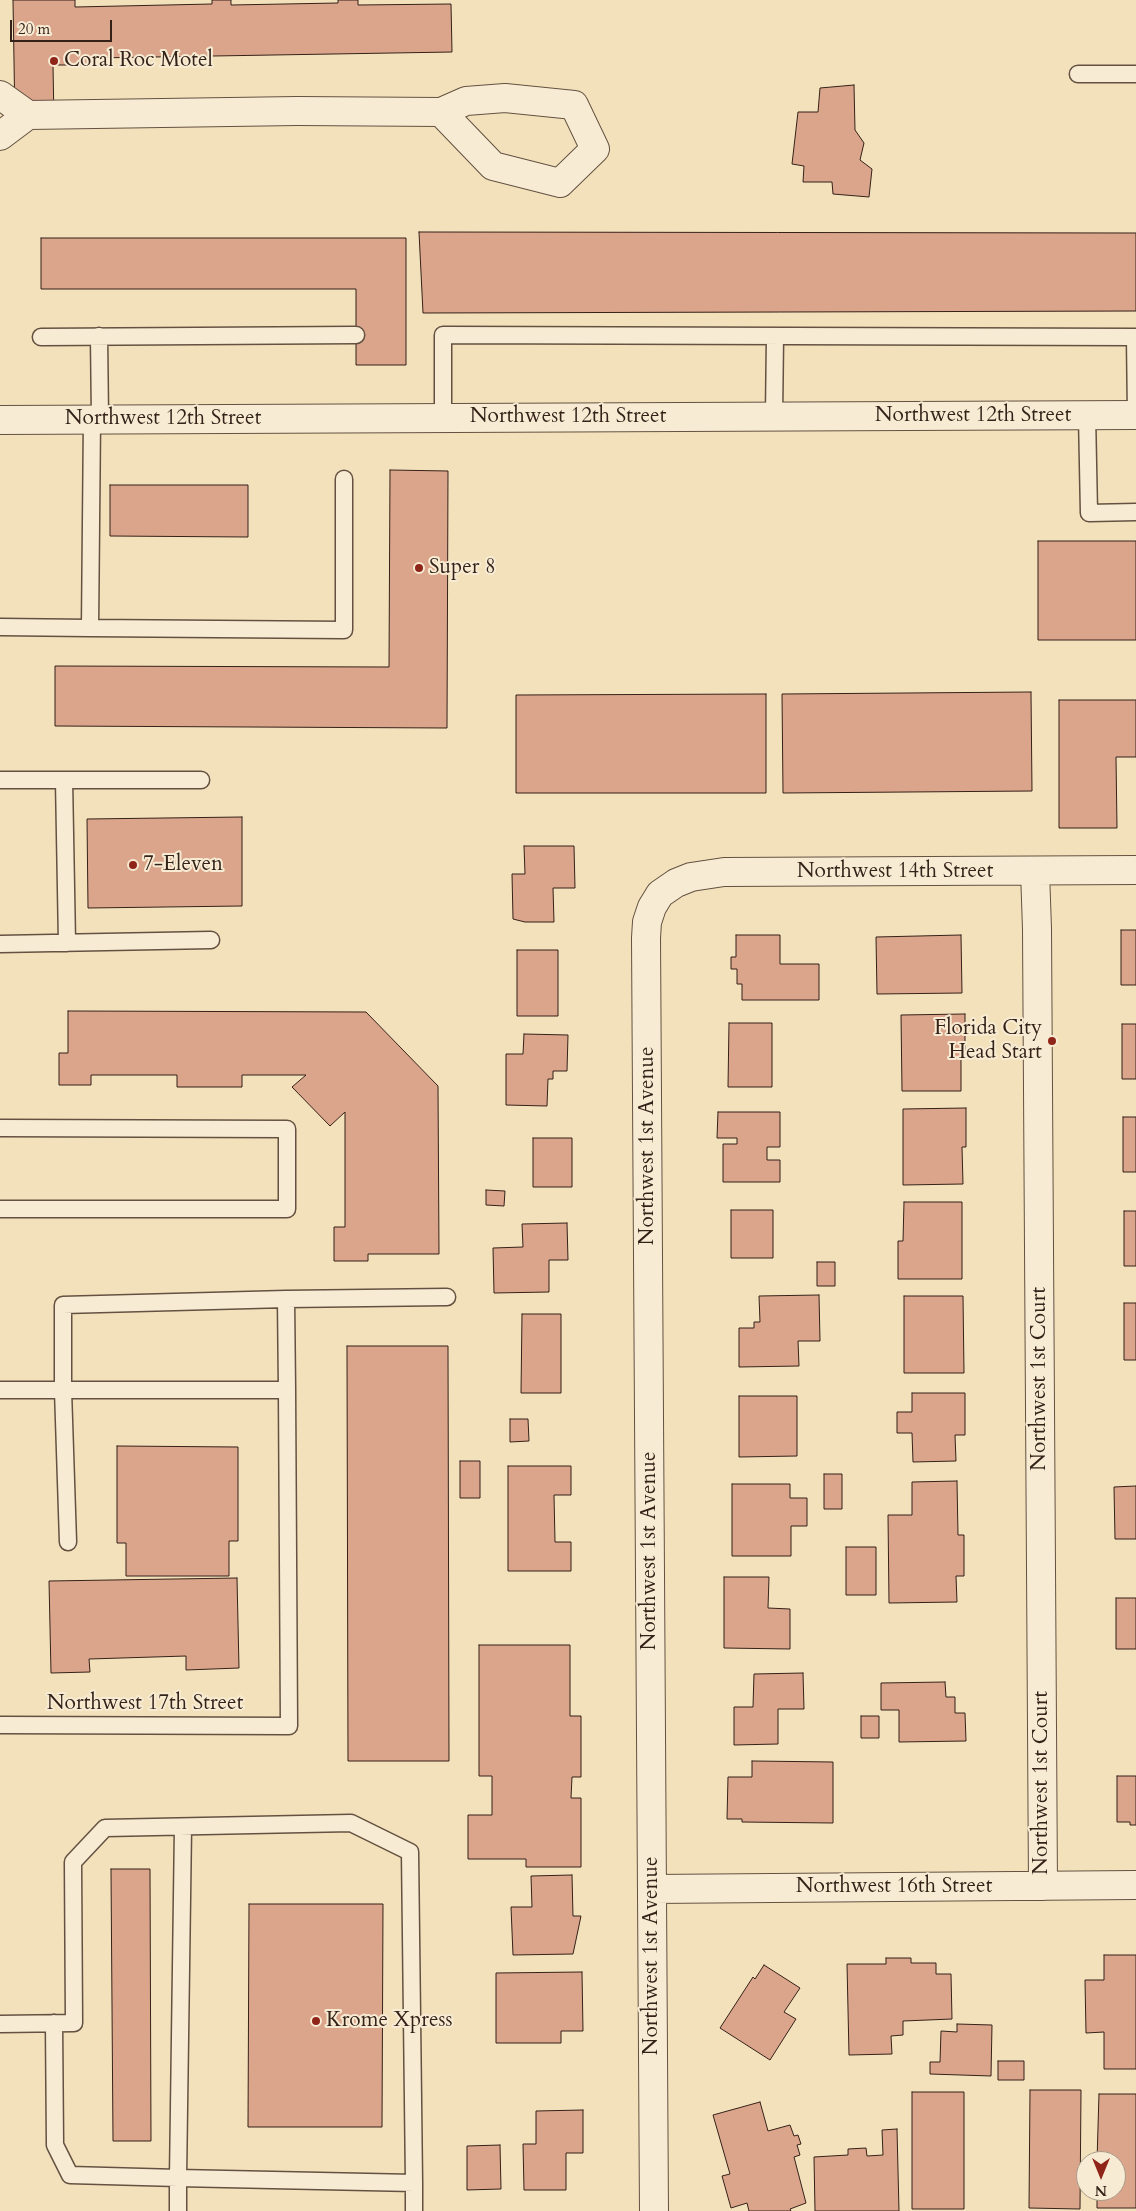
<!DOCTYPE html>
<html>
<head>
<meta charset="utf-8">
<style>
	body { margin:0 }
	#map { position:relative; width:1136px; height:2211px; overflow:hidden; background:#f3e1bc; font-family:Cardo,serif }
	canvas { display:block }
	.north { position:absolute; left:1076px; top:2151px; width:50px; height:50px; box-sizing:border-box; background:#f7ecd3; border:1px solid #a99b88; border-radius:50%; rotate:180deg; font-size:14px; font-weight:700; line-height:20px; text-align:center; color:#342118 }
	.north::after { content:''; display:block; margin:auto; width:18px; height:22px; background:#8f2418; clip-path:polygon(50% 0,100% 100%,50% 72%,0 100%) }
	.scale { position:absolute; left:10px; top:20px; width:102px; height:22px; box-sizing:border-box; border:2px solid #342118; border-top:0; padding-left:6px; font-size:15px; line-height:18px; white-space:nowrap; color:#342118; -webkit-text-stroke:4px #f7ecd3; paint-order:stroke }
</style>
</head>
<body>
<div id="map">
<canvas width="1136" height="2211"></canvas>
<div class="north">N</div>
<div class="scale">20 m</div>
</div>
<script>
const context = document.querySelector('canvas').getContext('2d');
context.lineJoin = 'round';
function fillPath(path, color) {
  context.fillStyle = color;
  context.fill(path, 'evenodd');
}
function poly(rows) {
  const path = new Path2D();
  for (const r of rows) {
    path.moveTo(r[0], r[1]);
    for (let i = 2; i < r.length; i += 2) path.lineTo(r[i], r[i + 1]);
  }
  return path;
}
function strokePath(path, color, width, dash) {
  context.strokeStyle = color;
  context.lineWidth = width;
  context.lineCap = dash ? 'butt' : 'round';
  context.setLineDash(dash || []);
  context.stroke(path);
}
function label(font, color, halo, rows, align = 'center') {
  context.font = font + ' Cardo,serif';
  context.lineWidth = 4;
  context.setLineDash([]);
  context.textBaseline = 'middle';
  context.strokeStyle = halo;
  context.fillStyle = color;
  for (const [text, x, y, turn = 0] of rows) {
    context.save();
    context.translate(x, y);
    context.rotate((+turn || 0) * Math.PI / 180);
    context.textAlign = isNaN(turn) ? turn : align;
    if (halo) context.strokeText(text, 0, 0);
    context.fillText(text, 0, 0);
    context.restore();
  }
}
const building = poly([
	[13,0,75,0,75,7,212,4,212,0,231,0,231,5,338,3,338,0,358,0,358,5,451,4,452,52,94,58,95,65,53,65,54,122,15,122,13,0],
	[854,85,855,130,864,143,860,160,872,169,869,197,833,194,832,182,803,182,804,166,792,164,798,112,818,112,820,88,854,85],
	[419,232,1136,233,1136,311,423,313,419,232],
	[41,238,406,238,406,365,356,365,356,289,41,289,41,238],
	[390,470,448,471,447,728,55,726,55,666,389,667,390,470],
	[110,485,248,485,248,537,110,536,110,485],
	[1038,541,1136,541,1136,640,1038,640,1038,541],
	[1031,692,1032,791,783,793,782,694,1031,692],
	[766,694,766,793,516,793,516,695,766,694],
	[1059,700,1136,700,1136,757,1116,757,1117,828,1059,828,1059,700],
	[242,817,242,906,88,908,87,819,242,817],
	[524,846,574,846,575,888,553,888,554,922,525,922,513,919,512,874,525,874,524,846],
	[1121,930,1136,930,1136,985,1121,985,1121,930],
	[736,935,780,935,780,964,819,964,819,1000,742,1000,742,984,737,984,737,969,731,969,731,957,736,957,736,935],
	[961,935,962,993,877,994,876,937,961,935],
	[517,950,558,950,558,1016,517,1016,517,950],
	[68,1011,366,1012,438,1086,439,1254,368,1254,368,1261,334,1261,334,1227,345,1227,345,1112,330,1126,292,1087,306,1075,242,1075,242,1087,177,1087,177,1075,91,1075,91,1085,59,1085,59,1053,68,1053,68,1011],
	[965,1014,965,1053,961,1053,961,1091,902,1091,901,1015,965,1014],
	[729,1023,772,1023,772,1087,728,1087,729,1023],
	[1122,1024,1136,1024,1136,1079,1122,1079,1122,1024],
	[524,1034,568,1035,567,1071,553,1071,553,1079,548,1079,547,1106,506,1105,506,1054,523,1054,524,1034],
	[966,1108,966,1147,962,1147,963,1184,903,1185,903,1109,966,1108],
	[718,1112,780,1112,780,1147,767,1147,767,1160,780,1160,780,1182,723,1182,723,1144,737,1144,737,1138,717,1138,718,1112],
	[1123,1117,1136,1117,1136,1172,1123,1172,1123,1117],
	[533,1138,572,1138,572,1187,533,1187,533,1138],
	[486,1190,505,1191,504,1206,486,1205,486,1190],
	[904,1202,962,1202,962,1279,898,1279,898,1241,903,1241,904,1202],
	[731,1210,773,1210,773,1258,731,1258,731,1210],
	[1124,1211,1136,1211,1136,1266,1124,1266,1124,1211],
	[567,1223,568,1260,549,1260,549,1292,494,1293,493,1248,523,1247,522,1224,567,1223],
	[817,1262,835,1262,835,1286,817,1286,817,1262],
	[819,1295,820,1341,798,1341,799,1366,739,1367,739,1328,754,1328,754,1322,760,1322,759,1296,819,1295],
	[904,1296,963,1296,964,1373,904,1373,904,1296],
	[1124,1303,1136,1303,1136,1360,1124,1360,1124,1303],
	[522,1314,561,1314,561,1393,521,1393,522,1314],
	[347,1346,448,1346,449,1761,348,1761,347,1346],
	[912,1393,965,1393,965,1435,955,1435,956,1461,913,1462,912,1433,897,1433,897,1412,912,1412,912,1393],
	[739,1396,797,1396,797,1456,739,1457,739,1396],
	[510,1419,528,1419,529,1441,510,1442,510,1419],
	[117,1446,238,1447,238,1541,229,1541,229,1576,126,1576,126,1543,117,1543,117,1446],
	[460,1461,480,1461,480,1498,460,1498,460,1461],
	[508,1466,571,1466,571,1495,554,1495,555,1542,571,1542,571,1571,508,1571,508,1466],
	[824,1474,842,1474,842,1509,824,1509,824,1474],
	[957,1481,958,1535,964,1535,964,1576,956,1576,957,1602,889,1603,888,1515,912,1515,912,1482,957,1481],
	[732,1484,790,1484,790,1498,807,1498,807,1526,791,1526,791,1556,732,1556,732,1484],
	[1136,1486,1136,1539,1115,1539,1114,1487,1136,1486],
	[846,1547,876,1547,876,1595,846,1595,846,1547],
	[724,1577,769,1577,768,1608,790,1609,790,1649,724,1648,724,1577],
	[237,1578,239,1668,186,1670,186,1656,89,1659,90,1672,51,1673,49,1581,237,1578],
	[1116,1598,1136,1598,1136,1649,1116,1649,1116,1598],
	[479,1645,570,1645,570,1716,581,1716,581,1777,572,1777,571,1798,581,1798,581,1867,526,1867,526,1859,468,1859,468,1815,492,1815,492,1776,479,1776,479,1645],
	[803,1673,804,1709,778,1709,778,1744,734,1745,734,1707,753,1707,754,1674,803,1673],
	[945,1682,946,1697,955,1697,955,1713,965,1713,966,1741,899,1742,899,1710,881,1710,881,1683,945,1682],
	[861,1716,879,1716,879,1738,861,1738,861,1716],
	[752,1761,833,1762,833,1823,742,1822,742,1819,727,1819,728,1777,752,1777,752,1761],
	[1117,1776,1136,1776,1136,1825,1130,1825,1130,1822,1117,1822,1117,1776],
	[111,1869,150,1869,151,2141,113,2141,111,1869],
	[572,1875,573,1916,581,1916,573,1954,513,1955,511,1907,532,1907,531,1876,572,1875],
	[249,1904,383,1904,382,2127,248,2127,249,1904],
	[1104,1955,1136,1955,1136,2069,1104,2069,1104,2032,1086,2033,1085,1980,1104,1980,1104,1955],
	[886,1958,911,1958,911,1963,936,1963,936,1974,951,1974,952,2019,903,2021,903,2035,891,2036,892,2054,849,2055,847,1964,886,1964,886,1958],
	[764,1965,800,1988,784,2012,796,2019,770,2060,720,2028,753,1977,755,1979,764,1965],
	[582,1972,583,2031,561,2031,561,2043,496,2043,496,1973,582,1972],
	[957,2024,992,2025,991,2076,930,2074,930,2062,940,2062,941,2031,957,2032,957,2024],
	[998,2061,1024,2061,1024,2080,998,2080,998,2061],
	[1030,2090,1081,2090,1080,2209,1029,2208,1030,2090],
	[912,2092,964,2092,964,2209,912,2209,912,2092],
	[1099,2094,1136,2094,1136,2208,1097,2208,1097,2191,1116,2191,1116,2161,1097,2161,1099,2094],
	[760,2102,768,2131,790,2125,794,2136,798,2135,801,2144,797,2145,800,2155,794,2157,806,2203,790,2209,791,2211,749,2211,747,2203,731,2208,722,2176,730,2174,713,2115,760,2102],
	[583,2110,583,2153,566,2153,566,2190,524,2190,523,2144,536,2144,536,2111,583,2110],
	[897,2129,899,2211,815,2211,814,2157,848,2155,848,2149,866,2148,867,2156,883,2155,882,2130,897,2129],
	[500,2145,501,2189,467,2190,467,2146,500,2145]
]);
const service = poly([
	[1078,74,1136,74],
	[99,336,100,419],
	[41,337,356,335],
	[1135,337,1136,415],
	[1087,415,1089,513,1136,512],
	[774,416,775,337],
	[443,418,443,335,1136,337],
	[92,419,90,628,344,630,344,479],
	[0,627,90,628],
	[0,780,64,780,67,943],
	[64,780,201,780],
	[0,944,211,940],
	[0,1128,287,1129,287,1209,0,1209],
	[286,1299,447,1297],
	[0,1390,63,1390,68,1542],
	[0,1725,289,1726,287,1390,63,1390,63,1305,286,1299,287,1390],
	[54,2023,55,2145,70,2175,178,2178,183,1827],
	[0,2024,74,2023,73,1862,105,1828,351,1823,410,1852,414,2183,178,2178,178,2211],
	[414,2183,414,2211]
]);
const minor = poly([
	[0,95,28,115,297,111,441,112,493,166,560,183,595,149,574,105,505,98,466,101,441,112],
	[0,136,28,115],
	[0,420,1136,415],
	[1035,871,1037,929,1043,1886],
	[652,1889,1136,1885],
	[654,2211,646,938,647,922,652,907,660,894,676,883,691,877,724,872,1136,870]
]);
const markers = [
	[54,61,5,"#8f2418"],
	[419,568,5,"#8f2418"],
	[133,865,5,"#8f2418"],
	[1052,1041,5,"#8f2418"],
	[316,2021,5,"#8f2418"]
];
const poiNames = [
	["Coral Roc Motel",64,61],
	["Super 8",429,568],
	["7-Eleven",143,865],
	["Florida City",1042,1029,"right"],
	["Head Start",1042,1053,"right"],
	["Krome Xpress",326,2021]
];
const streetNames = [
	["Northwest 12th Street",973,416],
	["Northwest 12th Street",568,417],
	["Northwest 12th Street",163,419],
	["Northwest 14th Street",895,872],
	["Northwest 1st Avenue",648,1146,-90],
	["Northwest 1st Court",1040,1379,-90],
	["Northwest 1st Avenue",650,1551,-90],
	["Northwest 17th Street",145,1704],
	["Northwest 1st Court",1042,1783,-90],
	["Northwest 16th Street",894,1887],
	["Northwest 1st Avenue",652,1956,-90]
];
fillPath(building, '#dba58c');
strokePath(building, '#342118', 1);
strokePath(service, '#645141', 19);
strokePath(minor, '#645141', 30);
strokePath(service, '#f7ecd3', 16);
strokePath(minor, '#f7ecd3', 28);
for (const [x, y, r, color] of markers) {
  const dot = new Path2D();
  dot.arc(x, y, r, 0, 2 * Math.PI);
  context.fillStyle = color;
  context.fill(dot);
  strokePath(dot, '#f7ecd3', 2);
}
label('21px', '#342118', '#f7ecd3', poiNames, 'left');
label('21px', '#342118', '#f7ecd3', streetNames);
</script>
</body>
</html>
